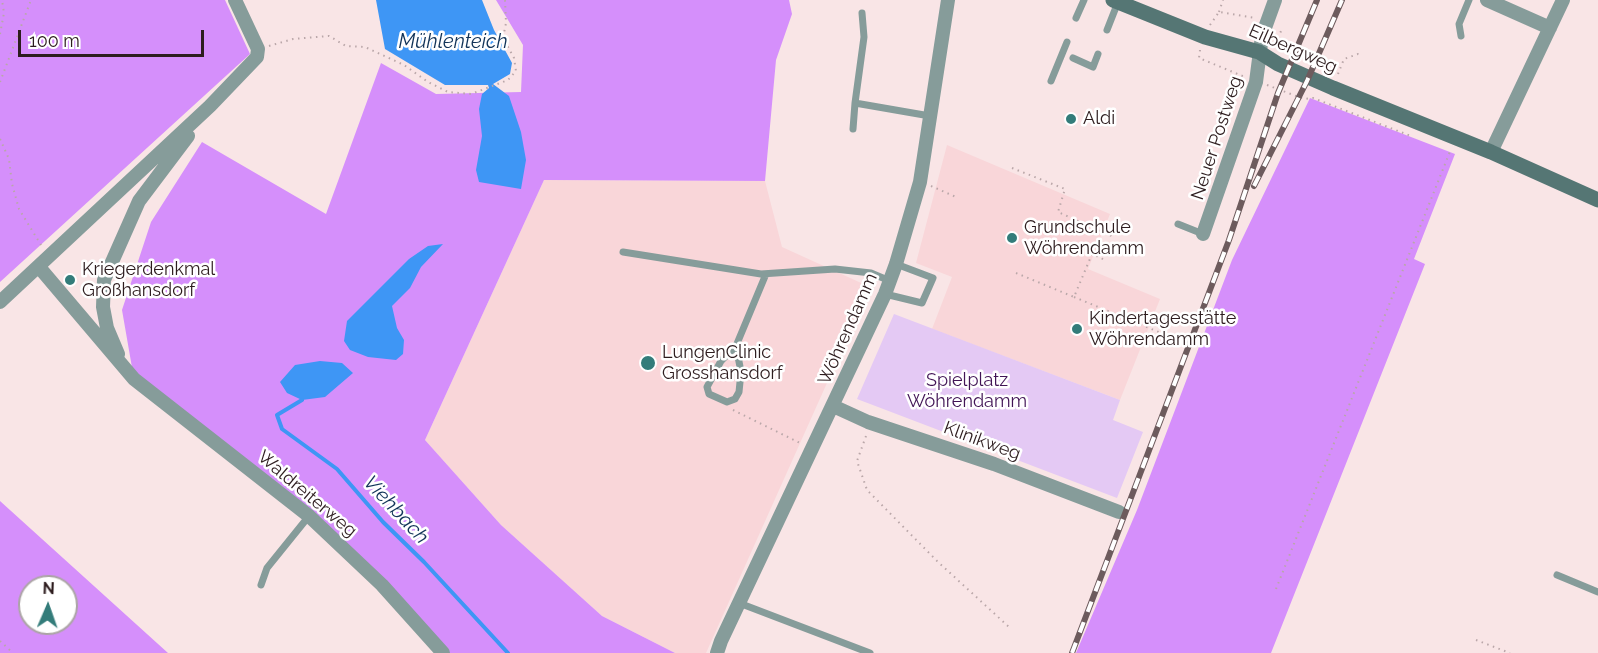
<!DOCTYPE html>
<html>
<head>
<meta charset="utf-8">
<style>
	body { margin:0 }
	#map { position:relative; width:1598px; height:653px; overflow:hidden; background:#f9e5e6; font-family:Raleway,sans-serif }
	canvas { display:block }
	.north { position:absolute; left:18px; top:575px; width:60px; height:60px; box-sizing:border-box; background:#fff; border:2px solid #aba4a5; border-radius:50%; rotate:2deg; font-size:16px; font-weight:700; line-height:24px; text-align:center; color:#2d1c1e }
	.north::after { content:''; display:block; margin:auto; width:21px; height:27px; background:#337c7a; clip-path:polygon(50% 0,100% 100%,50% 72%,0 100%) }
	.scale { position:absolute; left:18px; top:30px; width:186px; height:27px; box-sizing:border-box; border:3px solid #2d1c1e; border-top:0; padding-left:8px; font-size:18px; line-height:21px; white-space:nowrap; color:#2d1c1e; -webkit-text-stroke:4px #fff; paint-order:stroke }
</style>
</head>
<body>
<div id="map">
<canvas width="1598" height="653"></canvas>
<div class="north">N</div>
<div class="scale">100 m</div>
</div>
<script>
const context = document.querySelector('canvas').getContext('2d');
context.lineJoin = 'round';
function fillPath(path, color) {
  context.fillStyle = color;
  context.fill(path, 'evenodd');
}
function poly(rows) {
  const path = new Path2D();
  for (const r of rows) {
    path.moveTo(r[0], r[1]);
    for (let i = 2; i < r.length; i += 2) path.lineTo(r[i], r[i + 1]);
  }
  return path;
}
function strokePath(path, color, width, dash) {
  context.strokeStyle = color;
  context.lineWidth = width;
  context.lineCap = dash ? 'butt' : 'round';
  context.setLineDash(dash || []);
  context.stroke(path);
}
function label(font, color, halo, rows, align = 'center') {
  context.font = font + ' Raleway,sans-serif';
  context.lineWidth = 5;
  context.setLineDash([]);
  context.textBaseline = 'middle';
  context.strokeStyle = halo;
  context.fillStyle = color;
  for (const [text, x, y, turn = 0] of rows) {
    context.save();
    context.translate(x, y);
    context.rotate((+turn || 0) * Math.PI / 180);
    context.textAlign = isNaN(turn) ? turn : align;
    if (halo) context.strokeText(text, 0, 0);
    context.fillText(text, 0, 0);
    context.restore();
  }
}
const built = poly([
	[947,145,1110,214,1088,269,1160,299,1120,400,932,329,952,277,916,263],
	[544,180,765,181,782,247,870,287,706,653,675,653,602,616,501,525,425,440]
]);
const green = poly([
	[894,314,1120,400,1113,420,1143,432,1117,498,857,399]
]);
const forest = poly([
	[0,0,225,0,250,54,0,282],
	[496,0,789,0,792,14,776,60,765,181,544,180,425,440,501,525,602,616,675,653,441,653,382,585,134,379,122,310,151,222,202,142,326,214,381,63,436,94,521,92,523,45],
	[1310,98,1455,154,1414,259,1425,264,1271,653,1076,653,1137,510,1232,260],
	[0,501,168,653,0,653],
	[30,587,66,587,66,623,30,623]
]);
const water = poly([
	[376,0,482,0,494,30,512,63,510,74,493,84,509,96,521,132,526,160,521,189,479,182,476,170,482,136,479,109,482,94,489,88,488,85,445,85,385,49],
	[443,244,421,267,410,288,392,306,397,328,404,340,403,354,396,360,368,357,350,350,344,341,347,321,409,259,428,246],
	[320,361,342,363,353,373,325,397,302,400,287,393,280,382,295,365]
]);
const stream = poly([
	[302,400,277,415,282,429,337,469,383,522,424,562,508,653]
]);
const path = poly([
	[1219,12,1223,0],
	[1210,25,1219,12,1256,18],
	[0,34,4,13,2,0],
	[1275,36,1282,49],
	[1278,38,1281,31],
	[269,46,293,39,329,36,346,46,365,47,404,65,428,82,448,92,471,94,508,80,516,71,514,58,503,38,506,23,505,0],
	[1200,50,1199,58,1245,77],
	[1338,74,1344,59,1358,54,1362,55],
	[0,82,31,0],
	[1267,85,1304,99,1313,98,1411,136],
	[0,139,9,159,12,184,19,209,41,245],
	[1012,168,1065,189,1058,212,1114,237],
	[931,186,956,197],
	[1016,273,1074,297,1092,254,1105,260],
	[1074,297,1166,335],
	[733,410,800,443],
	[866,436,857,461,867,490,937,561,1009,627],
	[1276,589,1451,149],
	[1476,640,1510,653],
	[0,641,13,653]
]);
const lane = poly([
	[1076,18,1084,0],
	[1107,30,1118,2],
	[1461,36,1459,24,1469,0],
	[1073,58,1093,67,1098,54],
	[1051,81,1067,42],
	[855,103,864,37,862,13],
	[853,129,855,103,930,116],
	[1178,224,1203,234],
	[623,252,761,274,835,269,871,273,890,281],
	[885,294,922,303,933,278,896,264],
	[736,346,741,372,739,392,735,399,727,402,709,394,707,387,721,361,736,346,766,274],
	[1557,575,1598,592],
	[261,585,267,568,309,516],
	[739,603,870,653]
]);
const street = poly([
	[1487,0,1550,28],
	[1491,152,1563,0],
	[1203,234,1256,82,1262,36,1275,0],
	[39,267,134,379,309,516,382,585,443,653],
	[0,302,210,106,257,57,258,49,235,0],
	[118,354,107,328,103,307,104,280,139,201,188,136],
	[833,406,868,422,994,464,1119,512],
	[717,653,721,641,885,294,896,264,920,182,948,0]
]);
const secondary = poly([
	[1113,0,1205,37,1259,52,1278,64,1333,88,1491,152,1598,200]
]);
const rail = poly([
	[1254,186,1307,81,1342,0],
	[1072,653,1229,240,1278,93,1317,0]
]);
const markers = [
	[1071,119,6,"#337c7a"],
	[1012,238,6,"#337c7a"],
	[70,280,6,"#337c7a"],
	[1077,329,6,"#337c7a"],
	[648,363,8,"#337c7a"]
];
const streetNames = [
	["Eilbergweg",1293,49,24],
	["Neuer Postweg",1217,138,-72],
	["Wöhrendamm",848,329,-66],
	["Klinikweg",982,441,20],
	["Waldreiterweg",307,494,40]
];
const poiNames = [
	["Aldi",1083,119],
	["Grundschule",1024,228],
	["Wöhrendamm",1024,249],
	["Kriegerdenkmal",82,270],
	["Großhansdorf",82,291],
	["Kindertagesstätte",1089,319],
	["Wöhrendamm",1089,340],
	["LungenClinic",662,353],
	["Grosshansdorf",662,374]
];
const parkNames = [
	["Spielplatz",967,381],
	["Wöhrendamm",967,402]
];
const waterNames = [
	["Mühlenteich",453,42],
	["Viehbach",396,510,47]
];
fillPath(built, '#f9d6d9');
fillPath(green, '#e4c9f4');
fillPath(forest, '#d58ffb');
fillPath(water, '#3e96f5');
strokePath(stream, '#3e96f5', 4);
strokePath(path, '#baa7a9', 2, [1.5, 4.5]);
strokePath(lane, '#869c9a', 7);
strokePath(street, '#869c9a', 14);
strokePath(secondary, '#557674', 15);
strokePath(rail, '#6d5b5d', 6);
strokePath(rail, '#fff', 4, [11]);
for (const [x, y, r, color] of markers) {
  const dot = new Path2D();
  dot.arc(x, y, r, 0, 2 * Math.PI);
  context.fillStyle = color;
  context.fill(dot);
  strokePath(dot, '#fff', 2);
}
label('18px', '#2d1c1e', '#fff', streetNames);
label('18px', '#2d1c1e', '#fff', poiNames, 'left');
label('18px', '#411455', '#fff', parkNames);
label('italic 20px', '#113358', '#fff', waterNames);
</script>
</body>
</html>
